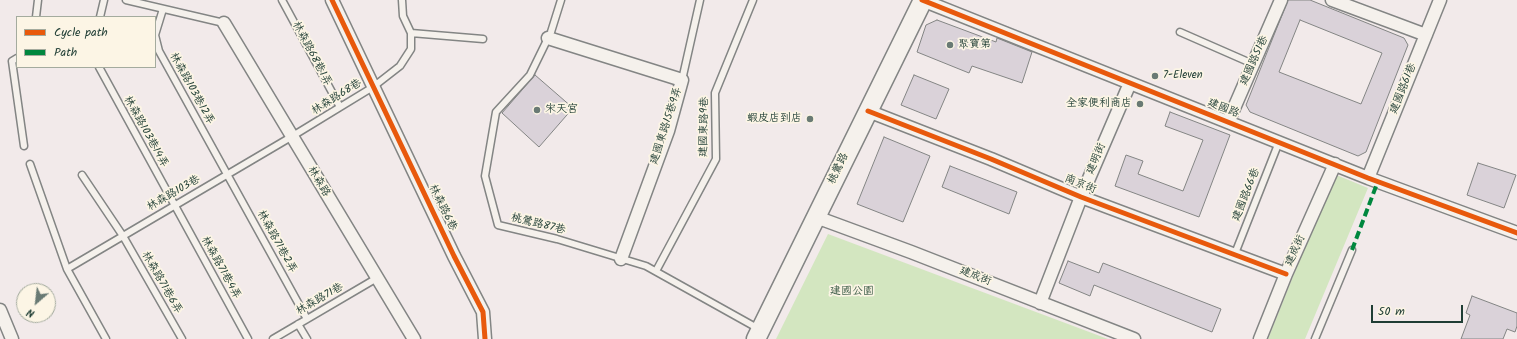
<!DOCTYPE html>
<html>
<head>
<meta charset="utf-8">
<style>
	body { margin:0 }
	#map { position:relative; width:1517px; height:339px; overflow:hidden; background:#f2eaea; font-family:Kalam,sans-serif }
	canvas { display:block }
	.legend { position:absolute; left:16px; top:16px; width:140px; height:52px; box-sizing:border-box; background:#fcf5e5; border:1px solid #a4ab9e; margin:0; padding:5px 7px; list-style:none; font-size:12px; color:#1f3d34 }
	.legend li { display:flex; align-items:center; gap:8px; height:20px }
	.legend b { width:20px; border:1px solid #a4ab9e }
	.north { position:absolute; left:16px; top:283px; width:40px; height:40px; box-sizing:border-box; background:#fcf5e5; border:1px solid #a4ab9e; border-radius:50%; rotate:208deg; font-size:11px; font-weight:700; line-height:16px; text-align:center; color:#1f3d34 }
	.north::after { content:''; display:block; margin:auto; width:14px; height:18px; background:#697a74; clip-path:polygon(50% 0,100% 100%,50% 72%,0 100%) }
	.scale { position:absolute; left:1371px; top:305px; width:92px; height:18px; box-sizing:border-box; border:2px solid #1f3d34; border-top:0; padding-left:5px; font-size:12px; line-height:14px; white-space:nowrap; color:#1f3d34; -webkit-text-stroke:3px #fcf5e5; paint-order:stroke }
</style>
</head>
<body>
<div id="map">
<canvas width="1517" height="339"></canvas>
<ul class="legend">
<li><b style="height:5px;background:#e8590c"></b>Cycle path</li>
<li><b style="height:5px;background:#00873e"></b>Path</li>
</ul>
<div class="north">N</div>
<div class="scale">50 m</div>
</div>
<script>
const context = document.querySelector('canvas').getContext('2d');
context.lineJoin = 'round';
function fillPath(path, color) {
  context.fillStyle = color;
  context.fill(path, 'evenodd');
}
function poly(rows) {
  const path = new Path2D();
  for (const r of rows) {
    path.moveTo(r[0], r[1]);
    for (let i = 2; i < r.length; i += 2) path.lineTo(r[i], r[i + 1]);
  }
  return path;
}
function strokePath(path, color, width, dash) {
  context.strokeStyle = color;
  context.lineWidth = width;
  context.lineCap = dash ? 'butt' : 'round';
  context.setLineDash(dash || []);
  context.stroke(path);
}
function label(font, color, halo, rows, align = 'center') {
  context.font = font + ' Kalam,"LXGW WenKai TC",sans-serif';
  context.lineWidth = 3.5;
  context.setLineDash([]);
  context.textBaseline = 'middle';
  context.strokeStyle = halo;
  context.fillStyle = color;
  for (const [text, x, y, turn = 0] of rows) {
    context.save();
    context.translate(x, y);
    context.rotate((+turn || 0) * Math.PI / 180);
    context.textAlign = isNaN(turn) ? turn : align;
    if (halo) context.strokeText(text, 0, 0);
    context.fillText(text, 0, 0);
    context.restore();
  }
}
const green = poly([
	[1334,174,1368,188,1305,339,1268,339],
	[828,234,1108,339,776,339]
]);
const building = poly([
	[1288,0,1310,0,1404,38,1408,45,1366,152,1358,156,1250,112,1246,105,1288,0],
	[1300,20,1382,53,1361,104,1279,72,1300,20],
	[937,20,996,42,997,38,1032,52,1022,83,972,66,969,73,917,52,926,25,937,20],
	[535,75,573,108,539,147,502,113,535,75],
	[914,75,949,89,936,119,901,105,914,75],
	[1170,112,1230,135,1199,217,1115,186,1126,155,1143,161,1138,174,1183,191,1203,140,1165,126,1170,112],
	[884,137,930,156,903,222,857,204,884,137],
	[1478,163,1516,175,1504,208,1467,195,1478,163],
	[950,166,1017,192,1009,214,942,187,950,166],
	[1068,261,1099,273,1103,263,1221,309,1212,332,1094,285,1090,296,1059,283,1068,261],
	[1472,296,1517,313,1517,326,1515,332,1507,329,1503,339,1461,339,1470,315,1466,313,1472,296]
]);
const service = poly([
	[126,0,224,23],
	[282,0,340,107],
	[561,0,551,32,530,75,496,112,485,176,498,225,557,239,646,266,759,329],
	[163,9,155,35,159,51,307,319],
	[36,17,38,0],
	[100,17,104,0],
	[1180,32,1253,64],
	[411,33,483,39],
	[17,58,12,61,24,146],
	[99,67,248,339],
	[682,80,700,0],
	[30,164,67,269,106,339],
	[82,175,123,236,182,339],
	[1234,256,1279,142],
	[67,269,291,137,373,87,400,66,411,49,411,33,403,16,402,0],
	[656,271,716,159,715,93,753,0],
	[298,324,307,339],
	[273,339,377,278],
	[1315,339,1352,250]
]);
const minor = poly([
	[332,0,454,256,483,312,485,339],
	[922,0,1368,178,1517,233],
	[1332,0,1426,35],
	[224,23,414,339],
	[548,38,682,80,668,131,621,259],
	[868,111,991,159,1081,197,1286,274],
	[1228,122,1281,0],
	[1368,178,1440,0],
	[816,217,911,252,1134,339],
	[1040,303,1081,197,1130,83],
	[0,310,12,339],
	[1260,339,1286,274,1335,164]
]);
const secondary = poly([
	[756,339,923,0]
]);
const quiet = poly([
	[1352,250,1378,181]
]);
const cycleway = poly([
	[332,0,454,256,483,312,485,339],
	[922,0,1368,178,1517,233],
	[868,111,991,159,1081,197,1286,274]
]);
const markers = [
	[950,45,4,"#697a74"],
	[1155,76,4,"#697a74"],
	[1140,104,4,"#697a74"],
	[537,110,4,"#697a74"],
	[810,119,4,"#697a74"]
];
const poiNames = [
	["聚寶第",958,45],
	["7-Eleven",1163,76],
	["全家便利商店",1132,104,"right"],
	["宋天宮",545,110],
	["蝦皮店到店",802,119,"right"]
];
const streetNames = [
	["林森路68巷1弄",311,54,62],
	["建國路51巷",1255,61,-66],
	["林森路103巷12弄",191,89,61],
	["建國路61巷",1404,89,-68],
	["林森路68巷",337,98,-32],
	["建國路",1223,109,22],
	["建國東路15巷9弄",667,126,-72],
	["建國東路9巷",705,127,-89],
	["林森路103巷14弄",145,132,61],
	["建明街",1097,159,-67],
	["桃鶯路",839,169,-64],
	["林森路",318,182,59],
	["南京街",1080,185,22],
	["林森路103巷",174,194,-30],
	["建國路66巷",1247,195,-68],
	["林森路6巷",442,208,64],
	["桃鶯路87巷",538,225,14],
	["林森路71巷2弄",276,242,61],
	["建成街",1296,251,-66],
	["林森路71巷4弄",220,268,61],
	["建成街",975,277,21],
	["林森路71巷6弄",161,283,60],
	["林森路71巷",320,300,-30]
];
const parkNames = [
	["建國公園",852,292]
];
fillPath(green, '#d3e6c0');
fillPath(building, '#dad2d9');
strokePath(building, '#838584', 1);
strokePath(service, '#838584', 9);
strokePath(minor, '#838584', 15);
strokePath(secondary, '#838584', 21);
strokePath(service, '#f5f1ec', 6);
strokePath(minor, '#f5f1ec', 12);
strokePath(secondary, '#f5f1ec', 18);
strokePath(quiet, '#00873e', 4, [8, 4]);
strokePath(cycleway, '#e8590c', 5);
for (const [x, y, r, color] of markers) {
  const dot = new Path2D();
  dot.arc(x, y, r, 0, 2 * Math.PI);
  context.fillStyle = color;
  context.fill(dot);
  strokePath(dot, '#fcf5e5', 1.5);
}
label('11px', '#1f3d34', '#fcf5e5', poiNames, 'left');
label('11px', '#1f3d34', '#fcf5e5', streetNames);
label('11px', '#3e5e49', '#fcf5e5', parkNames);
</script>
</body>
</html>
